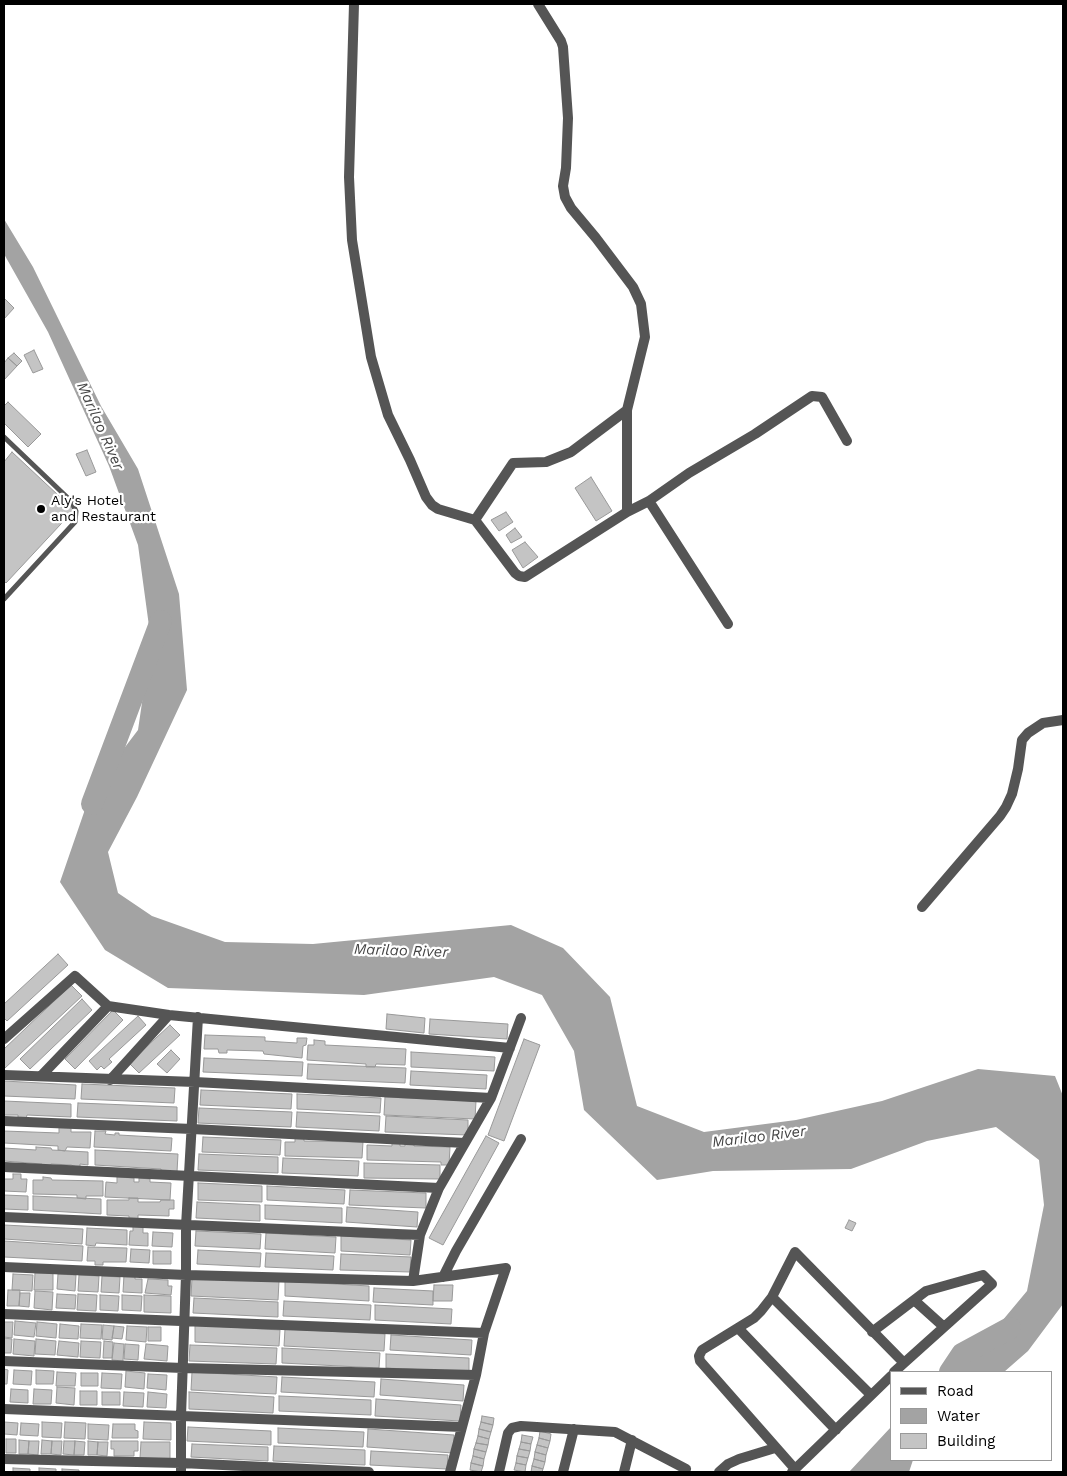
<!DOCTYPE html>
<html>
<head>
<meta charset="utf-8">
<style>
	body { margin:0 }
	#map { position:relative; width:1067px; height:1476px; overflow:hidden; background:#fff; font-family:"Work Sans",sans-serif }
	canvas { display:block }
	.frame { position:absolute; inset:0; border:5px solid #000; pointer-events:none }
	.legend { position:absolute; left:890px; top:1371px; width:162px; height:90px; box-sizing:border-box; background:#fff; border:1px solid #999; margin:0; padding:6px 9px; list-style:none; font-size:15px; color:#000 }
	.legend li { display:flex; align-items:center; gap:10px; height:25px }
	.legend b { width:25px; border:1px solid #999 }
</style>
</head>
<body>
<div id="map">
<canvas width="1067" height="1476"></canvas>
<div class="frame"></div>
<ul class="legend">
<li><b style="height:6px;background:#555"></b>Road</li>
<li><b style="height:14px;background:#a3a3a3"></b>Water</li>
<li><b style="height:14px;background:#c4c4c4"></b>Building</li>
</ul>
</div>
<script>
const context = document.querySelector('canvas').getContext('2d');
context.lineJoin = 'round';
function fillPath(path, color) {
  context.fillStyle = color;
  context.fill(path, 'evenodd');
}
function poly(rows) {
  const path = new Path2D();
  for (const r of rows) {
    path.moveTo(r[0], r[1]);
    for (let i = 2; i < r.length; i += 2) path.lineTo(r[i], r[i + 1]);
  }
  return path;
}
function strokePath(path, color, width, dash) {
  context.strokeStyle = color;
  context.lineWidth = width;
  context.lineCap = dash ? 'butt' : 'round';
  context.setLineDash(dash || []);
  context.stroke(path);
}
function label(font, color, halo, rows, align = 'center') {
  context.font = font + ' "Work Sans",sans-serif';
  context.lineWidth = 4.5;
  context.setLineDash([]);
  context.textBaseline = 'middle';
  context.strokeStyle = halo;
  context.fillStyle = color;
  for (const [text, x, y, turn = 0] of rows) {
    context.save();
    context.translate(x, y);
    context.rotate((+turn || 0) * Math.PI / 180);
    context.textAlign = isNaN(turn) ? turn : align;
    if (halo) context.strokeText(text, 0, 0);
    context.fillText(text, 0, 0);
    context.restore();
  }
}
const water = poly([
	[4,219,33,267,101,406,138,469,179,594,187,690,137,797,108,852,118,893,152,916,225,942,313,944,511,925,563,948,610,997,637,1106,704,1132,796,1120,882,1101,978,1069,1055,1076,1063,1096,1063,1304,1028,1351,1004,1372,951,1372,982,1345,1027,1291,1044,1205,1039,1160,996,1127,927,1141,851,1169,713,1171,657,1180,584,1110,574,1051,542,995,494,977,364,995,168,988,105,950,60,882,91,792,138,730,151,641,138,545,109,466,48,332,4,254],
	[891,1427,891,1460,913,1460,909,1472,849,1472]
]);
const river = poly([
	[92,804,161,621],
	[950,1372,962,1354,1010,1328]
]);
const building = poly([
	[4,298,14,308,4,319,4,298],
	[34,350,43,369,33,373,24,355,34,350],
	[14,353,22,361,17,366,8,358,14,353],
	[8,358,17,366,4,380,4,363,8,358],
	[8,402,41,434,28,447,4,423,4,406,8,402],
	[87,450,96,472,86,476,76,454,87,450],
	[12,452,74,510,6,583,4,581,4,462,12,452],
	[591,477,612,511,596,521,575,488,591,477],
	[506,512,513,522,499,531,491,520,506,512],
	[515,528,522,537,511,543,506,535,515,528],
	[525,542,538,557,523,568,512,550,525,542],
	[58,954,68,965,7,1021,4,1018,4,1004,58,954],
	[71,985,82,996,5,1068,4,1066,4,1049,71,985],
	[82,999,92,1010,30,1069,20,1059,82,999],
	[113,1010,123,1020,75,1069,65,1059,113,1010],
	[387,1014,425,1018,424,1033,386,1029,387,1014],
	[138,1016,146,1025,109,1059,112,1062,104,1069,101,1066,97,1070,89,1061,138,1016],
	[430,1019,508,1024,507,1039,429,1034,430,1019],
	[170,1025,180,1035,139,1073,129,1063,170,1025],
	[205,1035,265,1037,265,1041,297,1043,297,1038,307,1038,306,1045,303,1046,302,1058,264,1054,263,1051,227,1050,227,1053,219,1053,218,1049,204,1049,205,1035],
	[524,1039,540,1045,504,1141,488,1135,524,1039],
	[314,1040,325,1041,325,1045,406,1049,405,1065,376,1064,375,1067,366,1067,366,1064,307,1060,308,1045,314,1045,314,1040],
	[171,1050,180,1059,167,1073,157,1064,171,1050],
	[411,1052,495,1057,494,1071,411,1067,411,1052],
	[204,1058,303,1062,302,1076,203,1072,204,1058],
	[308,1064,406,1068,405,1083,307,1079,308,1064],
	[411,1071,487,1075,486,1089,410,1085,411,1071],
	[4,1081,76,1085,75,1099,4,1096,4,1081],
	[82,1084,175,1088,174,1103,81,1099,82,1084],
	[201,1090,292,1094,291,1109,200,1105,201,1090],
	[297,1094,381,1098,380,1113,297,1109,297,1094],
	[385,1097,476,1101,475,1119,384,1115,385,1097],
	[4,1101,71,1104,71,1117,27,1115,26,1119,18,1119,18,1115,4,1115,4,1101],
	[78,1103,177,1107,177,1121,77,1117,78,1103],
	[199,1108,292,1112,291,1127,198,1123,199,1108],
	[297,1112,380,1116,379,1131,296,1127,297,1112],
	[386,1116,468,1120,468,1135,385,1132,386,1116],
	[59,1127,71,1127,71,1132,91,1132,90,1148,67,1147,65,1151,58,1150,58,1146,4,1143,4,1131,59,1133,59,1127],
	[95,1131,106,1131,105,1134,115,1135,115,1133,119,1133,119,1135,172,1138,171,1151,94,1147,95,1131],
	[486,1136,499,1143,443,1245,429,1238,486,1136],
	[203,1137,281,1140,280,1155,202,1152,203,1137],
	[295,1138,304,1138,304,1141,363,1142,362,1158,285,1156,285,1142,295,1142,295,1138],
	[392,1141,400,1142,400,1146,405,1146,405,1142,414,1142,414,1146,450,1147,449,1165,441,1165,441,1162,367,1160,367,1145,392,1146,392,1141],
	[36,1147,51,1148,52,1150,88,1152,88,1165,80,1164,80,1168,71,1165,51,1164,50,1167,42,1167,42,1164,4,1161,4,1148,36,1150,36,1147],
	[95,1150,178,1154,177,1172,161,1171,161,1169,95,1165,95,1150],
	[199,1154,278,1157,278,1173,198,1170,199,1154],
	[283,1158,359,1161,358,1176,282,1173,283,1158],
	[364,1163,440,1165,440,1179,364,1178,364,1163],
	[13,1174,21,1174,21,1179,27,1179,26,1192,4,1191,4,1179,13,1179,13,1174],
	[43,1177,51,1178,52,1180,103,1181,103,1196,86,1196,86,1199,77,1198,77,1195,33,1194,33,1180,43,1180,43,1177],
	[117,1177,134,1178,134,1182,139,1182,139,1178,150,1179,150,1182,171,1183,170,1200,105,1197,106,1182,117,1183,117,1177],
	[198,1183,262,1186,262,1202,198,1200,198,1183],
	[267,1186,345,1190,344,1204,267,1200,267,1186],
	[350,1190,426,1193,426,1208,349,1205,350,1190],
	[4,1195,28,1196,28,1210,4,1209,4,1195],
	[33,1196,101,1199,101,1214,33,1210,33,1196],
	[129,1198,138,1198,138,1202,160,1202,161,1200,174,1200,174,1209,169,1209,169,1216,138,1215,138,1219,129,1219,129,1216,107,1215,107,1200,129,1200,129,1198],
	[197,1202,260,1205,260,1221,196,1218,197,1202],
	[265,1205,342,1208,342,1223,265,1219,265,1205],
	[347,1207,418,1212,417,1227,346,1222,347,1207],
	[849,1220,856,1223,852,1231,845,1228,849,1220],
	[4,1225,83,1229,82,1244,4,1239,4,1225],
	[133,1226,143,1227,143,1233,148,1233,148,1246,129,1245,130,1231,133,1231,133,1226],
	[87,1228,127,1230,127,1245,96,1243,95,1246,86,1245,87,1228],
	[196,1231,261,1234,260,1249,195,1246,196,1231],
	[153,1232,173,1233,172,1247,152,1246,153,1232],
	[266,1233,336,1237,335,1253,265,1249,266,1233],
	[341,1236,411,1240,410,1255,341,1251,341,1236],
	[4,1241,83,1246,82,1261,4,1257,4,1241],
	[88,1247,127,1248,126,1262,103,1262,103,1265,95,1265,95,1261,87,1261,88,1247],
	[131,1249,150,1250,149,1263,130,1262,131,1249],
	[198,1250,261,1253,260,1267,197,1264,198,1250],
	[153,1251,171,1251,171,1264,153,1264,153,1251],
	[266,1253,334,1256,333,1270,265,1267,266,1253],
	[341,1254,411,1257,410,1272,340,1270,341,1254],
	[35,1273,53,1273,53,1290,34,1290,35,1273],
	[13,1274,33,1275,32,1291,12,1290,13,1274],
	[58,1274,76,1275,75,1291,57,1289,58,1274],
	[79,1275,99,1276,98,1292,78,1291,79,1275],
	[124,1275,135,1276,135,1279,142,1279,142,1293,123,1292,124,1275],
	[102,1276,120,1277,119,1293,101,1292,102,1276],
	[192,1278,279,1281,278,1300,191,1296,192,1278],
	[148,1279,168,1280,168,1286,172,1286,171,1295,145,1293,148,1279],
	[285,1281,369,1286,369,1301,285,1296,285,1281],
	[434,1285,453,1285,452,1301,433,1301,434,1285],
	[374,1288,433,1291,433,1305,373,1302,374,1288],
	[8,1290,20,1290,19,1306,7,1306,8,1290],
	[35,1291,53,1292,52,1310,34,1308,35,1291],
	[20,1293,30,1293,29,1307,19,1306,20,1293],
	[57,1294,76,1295,75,1309,56,1308,57,1294],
	[78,1294,97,1295,96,1311,77,1310,78,1294],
	[100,1295,119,1296,118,1311,100,1310,100,1295],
	[122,1295,142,1296,141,1311,122,1310,122,1295],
	[144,1295,171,1296,171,1313,144,1312,144,1295],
	[194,1298,278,1302,278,1317,193,1313,194,1298],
	[284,1301,371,1305,370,1320,283,1316,284,1301],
	[375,1305,452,1309,451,1324,375,1320,375,1305],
	[15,1321,36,1323,34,1337,14,1335,15,1321],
	[4,1322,13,1322,12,1338,4,1337,4,1322],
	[37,1322,57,1324,56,1338,36,1336,37,1322],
	[60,1324,79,1326,78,1339,59,1338,60,1324],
	[81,1324,102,1325,101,1339,80,1338,81,1324],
	[103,1325,114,1326,112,1340,102,1339,103,1325],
	[195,1325,280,1330,279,1346,195,1342,195,1325],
	[114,1326,124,1327,122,1339,112,1338,114,1326],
	[127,1326,147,1327,146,1342,126,1340,127,1326],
	[148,1327,161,1327,161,1341,148,1341,148,1327],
	[285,1329,385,1334,384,1351,284,1346,285,1329],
	[391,1335,472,1340,471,1355,390,1350,391,1335],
	[4,1338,12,1339,11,1353,4,1353,4,1338],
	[14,1339,35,1341,34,1356,13,1354,14,1339],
	[36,1339,56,1341,55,1355,35,1354,36,1339],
	[59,1341,79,1343,78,1357,57,1355,59,1341],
	[81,1341,101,1342,100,1358,80,1357,81,1341],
	[104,1341,113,1342,112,1358,103,1358,104,1341],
	[114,1343,124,1344,123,1361,112,1360,114,1343],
	[125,1344,139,1345,138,1360,124,1359,125,1344],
	[146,1344,168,1346,167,1361,144,1359,146,1344],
	[190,1345,277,1348,276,1364,189,1361,190,1345],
	[282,1348,380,1353,379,1368,282,1363,282,1348],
	[386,1354,469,1358,469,1372,386,1368,386,1354],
	[4,1369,8,1370,7,1384,4,1384,4,1369],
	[14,1370,32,1371,31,1385,13,1384,14,1370],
	[36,1370,54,1371,53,1384,36,1384,36,1370],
	[126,1371,145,1373,144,1389,125,1387,126,1371],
	[57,1372,76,1373,75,1386,56,1386,57,1372],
	[192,1372,277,1377,276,1394,191,1390,192,1372],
	[81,1373,98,1373,98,1386,81,1386,81,1373],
	[102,1373,122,1374,121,1389,101,1388,102,1373],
	[148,1374,167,1375,166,1390,147,1388,148,1374],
	[282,1377,375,1382,374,1397,281,1392,282,1377],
	[381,1379,464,1385,463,1401,380,1395,381,1379],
	[57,1387,75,1388,74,1405,56,1403,57,1387],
	[11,1389,28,1390,28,1403,10,1402,11,1389],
	[34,1389,52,1390,51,1404,33,1404,34,1389],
	[80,1391,97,1391,97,1405,80,1405,80,1391],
	[102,1392,120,1392,120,1405,102,1405,102,1392],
	[124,1392,144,1393,143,1407,123,1406,124,1392],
	[148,1392,167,1394,166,1408,147,1407,148,1392],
	[189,1392,274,1397,273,1413,189,1409,189,1392],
	[279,1396,371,1400,371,1415,279,1411,279,1396],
	[376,1399,461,1405,460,1421,375,1416,376,1399],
	[482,1416,494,1418,493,1425,481,1422,482,1416],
	[4,1422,18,1423,17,1435,4,1434,4,1422],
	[42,1422,62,1423,61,1438,42,1437,42,1422],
	[65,1422,86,1423,85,1439,64,1438,65,1422],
	[144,1422,171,1423,171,1440,143,1439,144,1422],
	[481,1422,493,1425,491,1432,479,1429,481,1422],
	[21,1423,39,1424,38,1436,20,1435,21,1423],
	[88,1424,109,1425,108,1440,88,1439,88,1424],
	[113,1424,135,1424,135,1430,138,1431,138,1438,112,1438,113,1424],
	[188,1427,271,1431,271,1445,187,1441,188,1427],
	[278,1428,364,1432,363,1447,278,1443,278,1428],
	[368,1429,454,1435,453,1453,367,1447,368,1429],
	[479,1429,491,1432,489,1439,478,1436,479,1429],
	[540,1431,551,1434,550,1441,539,1438,540,1431],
	[522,1435,533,1437,531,1444,521,1442,522,1435],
	[478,1436,489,1439,488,1445,476,1443,478,1436],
	[539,1438,550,1441,548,1448,537,1445,539,1438],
	[6,1439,16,1439,16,1453,6,1453,6,1439],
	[19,1440,29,1441,28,1454,19,1454,19,1440],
	[42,1440,52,1441,51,1454,41,1454,42,1440],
	[29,1441,39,1441,38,1455,28,1454,29,1441],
	[52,1441,62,1441,61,1455,51,1454,52,1441],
	[64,1441,75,1441,74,1455,63,1454,64,1441],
	[75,1441,85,1442,84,1455,74,1455,75,1441],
	[88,1441,98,1442,97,1455,88,1455,88,1441],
	[111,1441,138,1441,138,1451,134,1451,134,1456,114,1456,114,1449,111,1449,111,1441],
	[98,1442,108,1442,107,1456,97,1455,98,1442],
	[141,1442,170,1442,170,1459,140,1458,141,1442],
	[521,1442,531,1444,530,1451,519,1449,521,1442],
	[476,1443,488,1445,486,1452,474,1449,476,1443],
	[192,1444,268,1447,268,1461,191,1457,192,1444],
	[537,1445,548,1448,546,1455,535,1452,537,1445],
	[274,1446,365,1450,365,1465,273,1461,274,1446],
	[474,1449,486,1452,484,1459,473,1456,474,1449],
	[519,1449,530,1451,528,1458,517,1456,519,1449],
	[371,1451,448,1455,447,1469,370,1465,371,1451],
	[535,1452,546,1455,545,1462,534,1459,535,1452],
	[473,1456,484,1459,483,1466,471,1463,473,1456],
	[517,1456,528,1458,526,1465,516,1463,517,1456],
	[534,1459,545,1462,543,1469,532,1466,534,1459],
	[471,1463,483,1466,481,1472,470,1470,471,1463],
	[516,1463,526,1465,525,1472,514,1470,516,1463],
	[532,1466,543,1469,542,1472,531,1472,532,1466],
	[13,1468,30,1469,30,1472,13,1472,13,1468],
	[39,1468,56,1469,56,1472,39,1472,39,1468],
	[62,1469,79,1470,79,1472,62,1472,62,1469]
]);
const lane = poly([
	[4,437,71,501,76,511,75,522,4,599]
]);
const street = poly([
	[354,4,349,177,352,240,371,357,388,415,410,460,426,497,432,505,438,509,475,520,515,573,519,576,525,577,627,512,649,501,689,473,755,434,812,396,822,397,847,441],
	[538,4,561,41,563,47,568,118,566,168,563,186,565,197,571,208,596,238,633,287,641,304,645,337,627,410,627,512],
	[649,501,728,624],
	[475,520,513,463,546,462,571,452,627,410],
	[922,907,1000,816,1006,807,1012,794,1018,769,1022,740,1028,733,1043,723,1063,720],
	[4,1039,75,976,108,1006,169,1015,510,1048],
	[4,1075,195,1082,491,1098],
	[41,1076,108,1006],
	[110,1080,169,1015],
	[4,1121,192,1129,465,1143],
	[4,1167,439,1188],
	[4,1217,420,1235],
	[4,1267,186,1275,413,1281],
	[443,1277,456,1251,521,1139],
	[772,1297,871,1395],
	[914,1300,944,1327],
	[4,1314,484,1333],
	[738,1328,836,1430],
	[872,1332,926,1291,983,1275,992,1284,904,1363],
	[4,1361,183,1368,476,1375],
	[4,1409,462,1427],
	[4,1459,181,1463,369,1472],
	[795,1469,700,1361,699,1356,702,1350,754,1318,761,1311,772,1297,795,1252,904,1363,894,1372],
	[181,1472,181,1416,186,1275,186,1226,198,1017],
	[450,1472,476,1375,484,1333,506,1268,413,1281,420,1235,439,1188,491,1098,521,1018],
	[499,1472,508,1433,512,1428,521,1426,615,1432,686,1469,685,1472],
	[563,1472,574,1429],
	[624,1472,632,1440],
	[719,1472,728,1464,739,1459,775,1448],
	[792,1472,891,1376]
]);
const markers = [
	[41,509,5,"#000"]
];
const poiNames = [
	["Aly's Hotel",51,501],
	["and Restaurant",51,517]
];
const waterNames = [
	["Marilao River",100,426,66],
	["Marilao River",401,951,2],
	["Marilao River",759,1137,-7]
];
fillPath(water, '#a3a3a3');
strokePath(river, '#a3a3a3', 22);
fillPath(building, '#c4c4c4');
strokePath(building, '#999', 1);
strokePath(lane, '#555', 5);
strokePath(street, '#555', 10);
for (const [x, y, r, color] of markers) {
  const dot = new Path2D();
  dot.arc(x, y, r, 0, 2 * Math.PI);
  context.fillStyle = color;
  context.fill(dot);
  strokePath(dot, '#fff', 2);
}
label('14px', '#000', '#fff', poiNames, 'left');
label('italic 15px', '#444', '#fff', waterNames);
</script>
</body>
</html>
